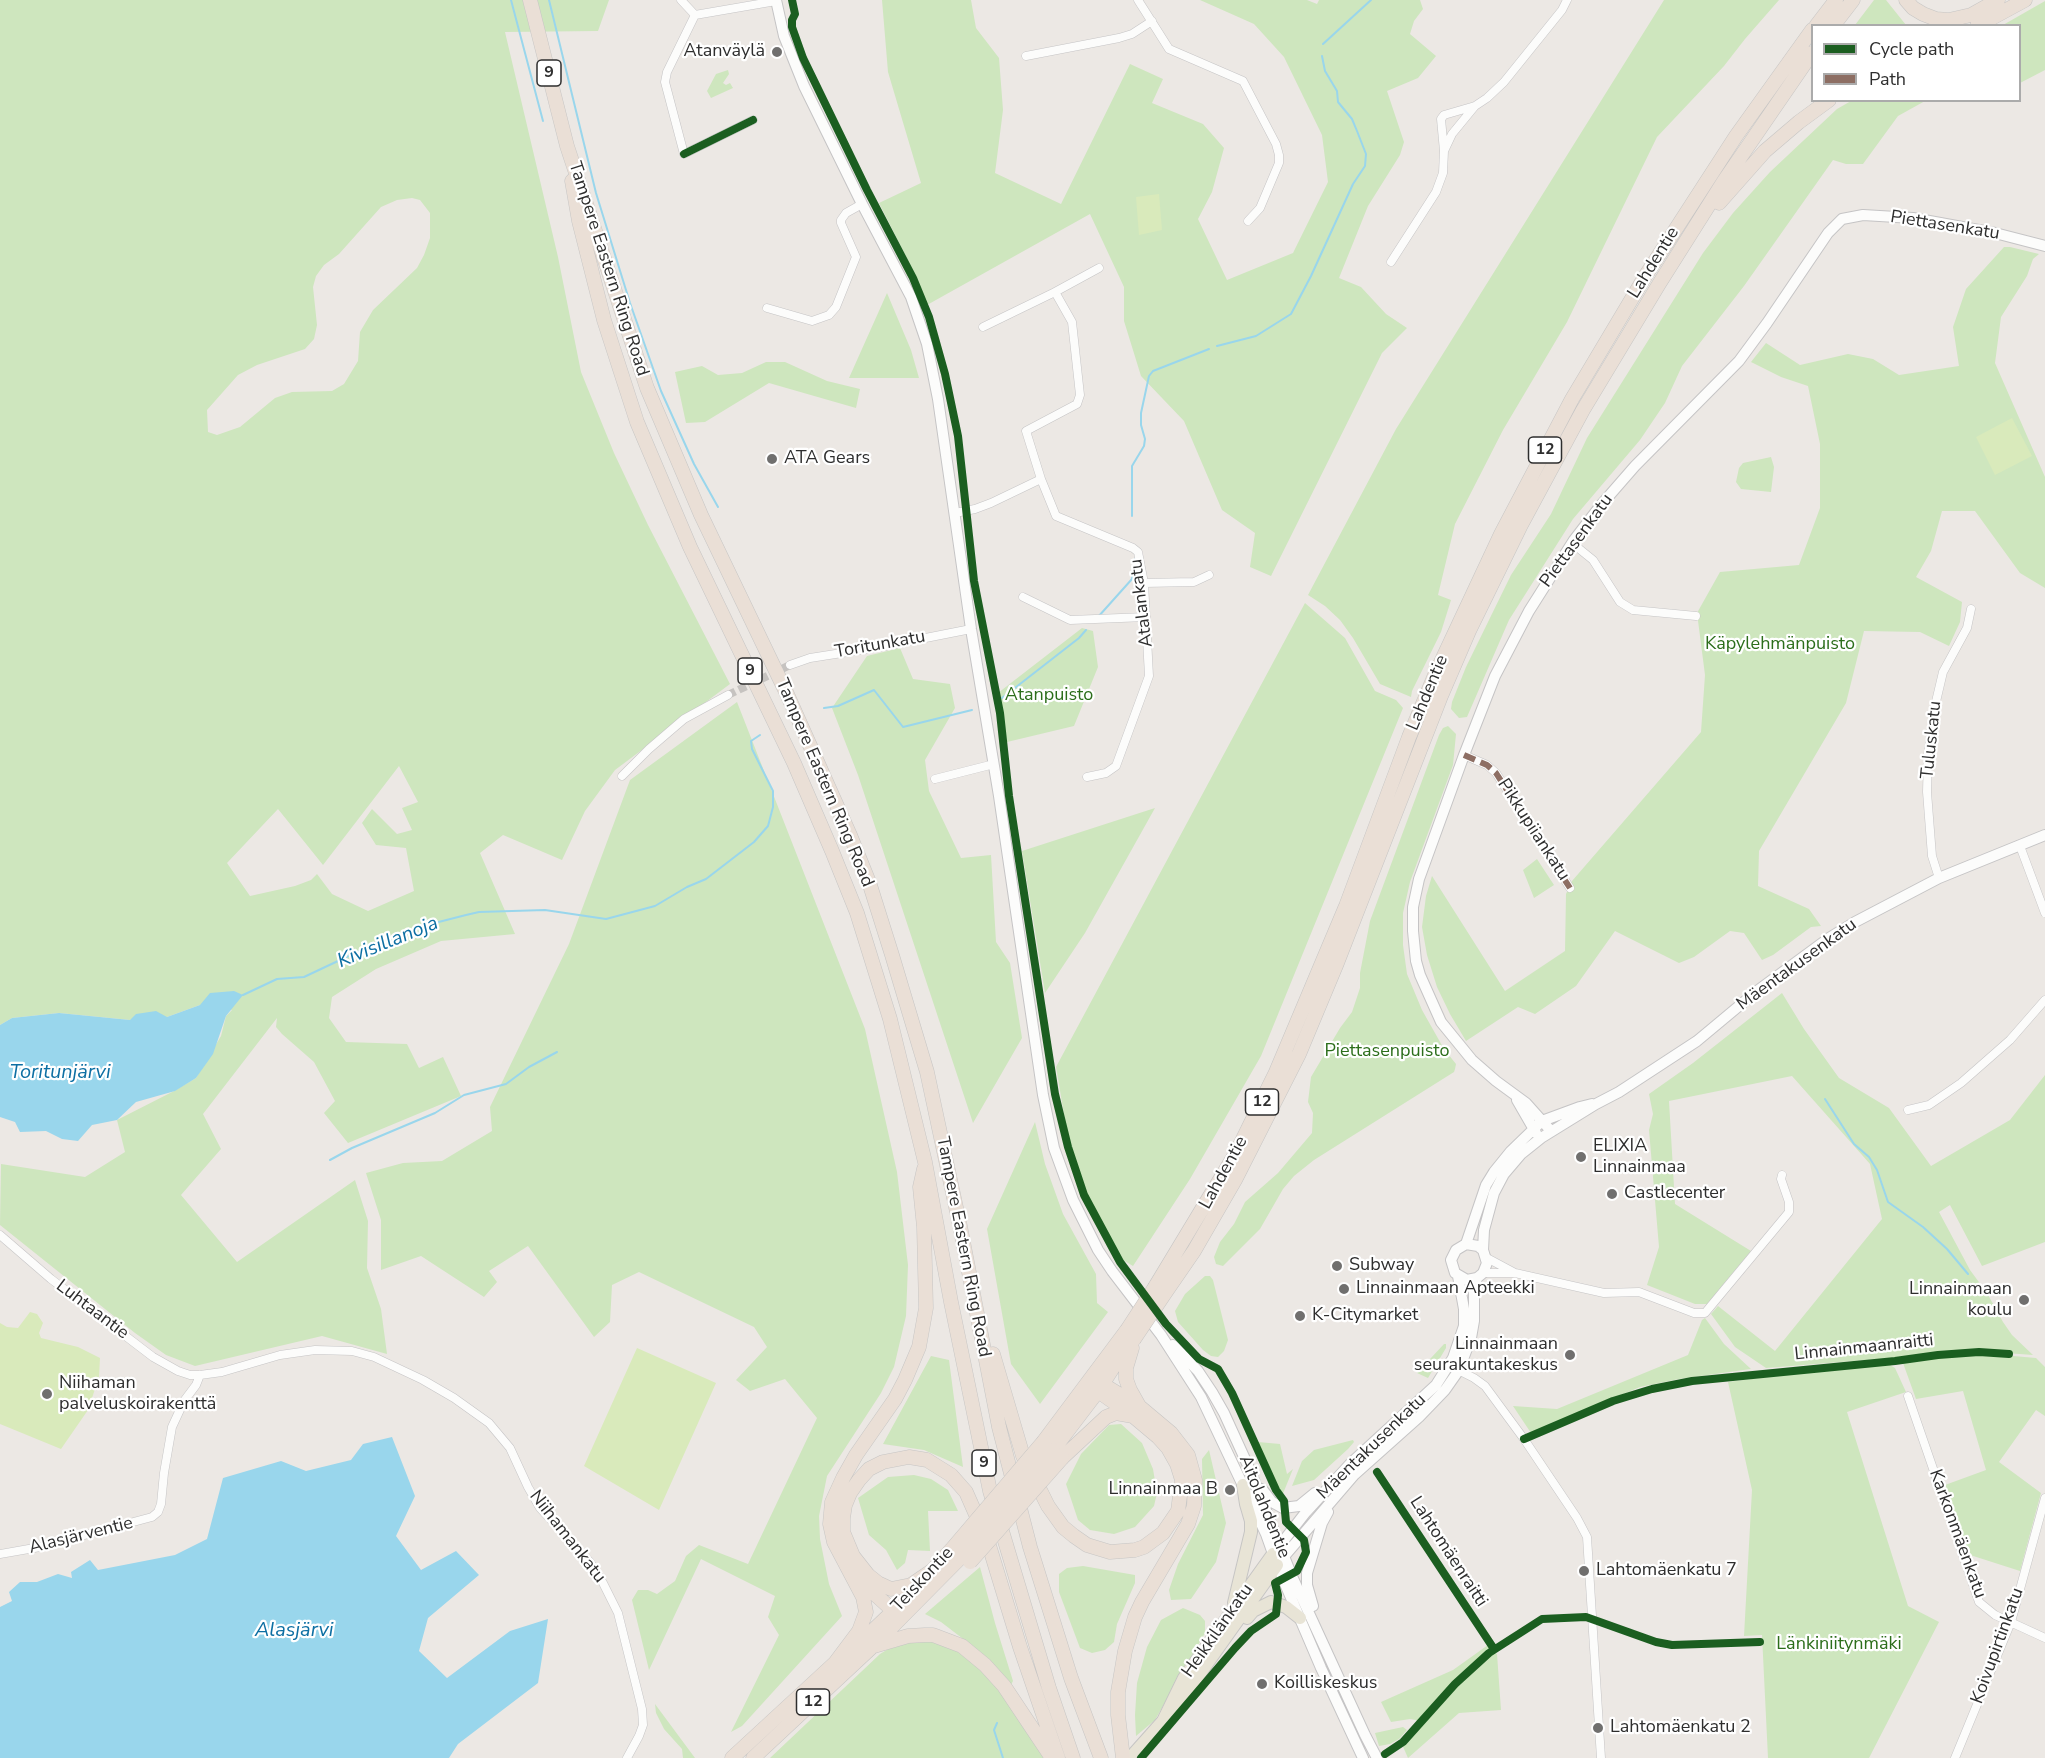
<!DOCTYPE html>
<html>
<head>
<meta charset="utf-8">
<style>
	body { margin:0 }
	#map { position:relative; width:2045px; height:1758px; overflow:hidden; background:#ece8e4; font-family:"Nunito Sans",sans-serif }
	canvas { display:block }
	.legend { position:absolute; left:1811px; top:24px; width:210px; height:78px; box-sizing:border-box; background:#fff; border:2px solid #ababab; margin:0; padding:8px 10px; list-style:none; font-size:18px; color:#2e2e2e }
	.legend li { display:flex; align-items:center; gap:12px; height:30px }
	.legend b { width:30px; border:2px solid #ababab }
</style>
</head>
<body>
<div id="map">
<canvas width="2045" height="1758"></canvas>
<ul class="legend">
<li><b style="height:8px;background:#1b5e20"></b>Cycle path</li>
<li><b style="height:8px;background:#8d6e63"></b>Path</li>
</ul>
</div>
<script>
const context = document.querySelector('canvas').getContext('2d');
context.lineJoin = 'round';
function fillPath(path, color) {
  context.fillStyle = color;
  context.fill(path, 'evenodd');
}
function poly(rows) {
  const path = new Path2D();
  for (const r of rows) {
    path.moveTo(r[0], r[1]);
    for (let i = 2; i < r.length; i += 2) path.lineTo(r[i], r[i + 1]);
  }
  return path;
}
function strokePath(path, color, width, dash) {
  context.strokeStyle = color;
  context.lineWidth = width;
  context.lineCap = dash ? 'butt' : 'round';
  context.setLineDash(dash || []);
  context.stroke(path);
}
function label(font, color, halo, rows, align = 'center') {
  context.font = font + ' "Nunito Sans",sans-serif';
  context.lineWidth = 4.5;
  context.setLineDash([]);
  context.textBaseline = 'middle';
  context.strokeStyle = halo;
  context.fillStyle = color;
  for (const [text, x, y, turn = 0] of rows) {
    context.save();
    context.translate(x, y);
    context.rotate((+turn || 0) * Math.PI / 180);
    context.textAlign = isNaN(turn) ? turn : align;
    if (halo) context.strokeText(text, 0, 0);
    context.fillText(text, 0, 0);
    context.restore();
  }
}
const green = poly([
	[0,0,609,0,598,31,505,32,558,257,581,372,614,453,648,525,730,684,615,770,585,811,562,860,503,835,480,853,515,934,441,941,376,969,332,997,329,1018,346,1042,407,1044,419,1068,443,1057,461,1096,348,1143,324,1113,335,1101,314,1062,282,1034,276,1027,277,1018,203,1114,221,1149,181,1195,237,1262,355,1180,368,1221,367,1268,381,1309,387,1354,322,1336,195,1366,166,1355,135,1333,0,1225,1,1164,85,1177,125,1152,117,1120,174,1091,196,1078,221,1036,226,1016,232,1010,200,1005,167,1017,130,1020,59,1013,12,1018,0,1025],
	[412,198,420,200,430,213,430,238,424,255,417,268,373,310,360,332,358,361,344,384,332,391,292,392,275,398,240,427,217,435,208,432,207,410,238,375,257,365,305,349,314,339,317,325,313,287,316,276,324,265,339,254,381,207,397,200],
	[399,766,418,802,402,808,412,830,397,834,372,809,362,823,376,845,406,848,414,891,368,911,332,894,317,874,311,880,295,886,250,896,227,863,278,809,323,865],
	[882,0,971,0,976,28,999,58,1003,110,995,173,1061,204,1130,64,1163,79,1152,103,1203,124,1224,148,1212,192,1198,219,1227,280,1293,253,1328,182,1322,135,1284,57,1254,24,1200,0,1307,0,1317,4,1319,0,1420,0,1423,9,1414,21,1410,34,1436,56,1418,78,1387,91,1404,142,1400,155,1368,206,1339,278,1361,287,1386,314,1407,328,1382,353,1271,576,1250,567,1255,533,1222,510,1184,421,1141,376,1124,321,1124,287,1090,214,927,305,918,280,879,203,921,183,888,72],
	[1664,0,1779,0,1745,39,1724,66,1657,137,1567,322,1503,430,1455,524,1438,595,1451,600,1441,632,1412,691,1411,697,1380,684,1353,638,1340,620,1325,606,1308,595,1396,429],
	[1874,0,1886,0,1906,25,1855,25],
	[2045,1,2045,70,2020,83,2020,26,2003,25],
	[728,70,729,74,723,83,726,85,730,83,733,88,711,98,707,91,716,74],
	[1851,101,1925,101,1898,116,1863,164,1846,164,1833,160,1744,286,1682,366,1665,403,1640,440,1573,519,1509,620,1467,717,1459,718,1451,709,1452,702,1466,667,1511,575,1551,514,1587,438,1703,253,1733,213,1770,172,1837,109],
	[2004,247,2010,247,2039,254,2033,259,2027,276,2001,317,1995,363,2045,477,2045,588,2020,573,1975,511,1942,511,1931,551,1916,577,1962,602,1960,622,1949,646,1920,632,1864,631,1846,703,1759,851,1758,886,1809,909,1821,926,1811,927,1773,955,1762,960,1744,933,1730,931,1694,957,1679,963,1615,931,1576,986,1535,1014,1518,1007,1466,1041,1450,1014,1437,987,1427,955,1422,927,1426,896,1432,876,1505,991,1565,951,1566,894,1572,881,1701,732,1705,675,1697,613,1720,572,1799,565,1820,508,1820,444,1808,386,1781,377,1751,362,1766,343,1800,365,1848,354,1873,359,1899,375,1959,366,1953,327,1966,289],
	[887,293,911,350,919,378,849,378],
	[766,362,785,362,827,381,860,389,856,408,769,383,705,422,686,423,675,372,702,366,718,375,742,373],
	[1771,457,1774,467,1771,492,1741,489,1736,482,1739,468,1743,463],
	[1305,603,1345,638,1375,691,1396,700,1403,708,1261,1056,1190,1179,1133,1266,1123,1260,1111,1243,1087,1194,1069,1144,1056,1067],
	[1082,628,1093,631,1098,667,1074,726,1007,742,998,693],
	[900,648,913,679,950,684,955,708,925,760,929,791,961,858,991,855,996,942,1010,963,1022,1038,973,1123,858,775,832,708,867,656],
	[737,702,865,1029,897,1172,908,1265,906,1316,894,1367,881,1393,827,1476,819,1516,820,1539,829,1584,842,1616,742,1726,731,1732,779,1635,768,1617,775,1596,701,1559,649,1670,632,1600,638,1590,648,1590,657,1594,675,1581,686,1556,699,1545,748,1564,817,1418,785,1379,750,1391,736,1380,767,1347,754,1327,639,1272,612,1285,610,1322,594,1337,528,1246,489,1271,497,1282,484,1297,421,1256,381,1270,381,1220,366,1173,403,1163,442,1161,492,1131,490,1107,569,944,630,780],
	[1448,726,1456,734,1453,765,1410,882,1403,913,1403,945,1407,974,1422,1010,1444,1049,1456,1064,1455,1069,1454,1072,1314,1160,1294,1176,1283,1189,1260,1229,1223,1266,1216,1264,1214,1257,1220,1242,1234,1224,1245,1202,1278,1173,1312,1133,1313,1113,1308,1102,1311,1077,1340,1028,1352,1012,1360,988,1360,973,1370,921,1439,735,1443,728],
	[1155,808,1085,933,1045,993,1022,851],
	[1537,859,1554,885,1534,898,1523,870],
	[1782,993,1804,1029,1839,1078,1889,1108,1931,1166,2010,1120,2045,1075,2045,1242,1982,1266,1950,1205,1939,1212,1970,1270,1987,1293,2003,1322,2012,1335,2033,1355,1979,1351,1766,1368,1735,1347,1711,1314,1718,1306,1775,1351,1882,1219,1870,1164,1792,1076,1669,1101,1675,1204,1751,1251,1707,1304,1695,1304,1647,1285,1659,1247,1649,1130,1653,1114,1649,1094,1693,1063],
	[1035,1122,1045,1164,1063,1214,1096,1274,1097,1303,1108,1312,1040,1404,1011,1364,987,1229],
	[1205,1276,1210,1276,1213,1280,1228,1340,1224,1351,1218,1357,1211,1356,1203,1350,1178,1322,1175,1311,1185,1294],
	[1705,1318,1724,1344,1751,1369,1679,1379,1640,1387,1531,1433,1513,1406,1557,1409,1688,1355,1702,1320],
	[1444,1344,1446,1344,1446,1348,1428,1378,1417,1373],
	[1979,1353,2036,1358,2045,1367,2045,1416,2036,1410,1999,1462,2041,1493,2020,1571,1967,1554,1945,1485,1986,1470,1963,1391,1916,1399,1903,1363,1937,1357],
	[931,1356,949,1360,963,1467,924,1450,883,1444],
	[1890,1365,1895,1368,1906,1392,1847,1412,1908,1606,1939,1622,1869,1758,1768,1758,1762,1635,1744,1636,1752,1490,1728,1382,1830,1369],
	[1121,1424,1142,1443,1153,1469,1157,1493,1154,1506,1135,1527,1114,1534,1090,1530,1078,1520,1066,1484,1081,1454,1109,1425],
	[1353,1440,1354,1442,1348,1449,1314,1480,1292,1486,1302,1461,1314,1450],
	[1258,1442,1280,1444,1287,1474,1293,1469,1282,1496,1256,1444],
	[1209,1450,1226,1523,1216,1562,1191,1599,1171,1600,1169,1590,1178,1564,1203,1515,1202,1459],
	[914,1475,931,1479,948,1490,958,1511,928,1511,930,1551,908,1550,905,1563,897,1570,886,1550,869,1535,858,1498,888,1477],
	[1083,1566,1135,1575,1135,1583,1117,1624,1114,1642,1105,1650,1092,1653,1080,1648,1059,1592,1059,1574,1067,1568],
	[980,1567,995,1623,1013,1681,1011,1685,971,1645,941,1622,925,1614],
	[1183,1608,1200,1615,1205,1621,1205,1633,1155,1720,1136,1736,1135,1715,1137,1683,1147,1647,1161,1620],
	[936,1640,961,1652,1002,1690,1044,1758,770,1758,880,1654,898,1643],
	[1488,1645,1497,1654,1501,1710,1459,1713,1408,1758,1401,1742,1419,1725,1416,1720,1410,1719,1391,1722,1381,1702,1453,1670],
	[655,1704,695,1758,683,1758,682,1749,664,1729,656,1713],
	[1403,1727,1407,1730,1399,1739,1390,1744,1379,1746,1375,1733]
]);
const pitch = poly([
	[1159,194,1162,230,1139,235,1136,197],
	[2012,418,2032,456,1995,475,1976,437],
	[30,1312,37,1314,43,1323,39,1333,41,1338,78,1347,100,1358,99,1377,88,1410,61,1449,0,1424,0,1323,7,1327,18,1328],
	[637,1348,716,1383,659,1510,584,1466]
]);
const water = poly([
	[234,991,243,995,226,1016,213,1054,196,1078,175,1091,136,1102,117,1120,92,1125,78,1141,62,1139,46,1131,20,1132,15,1122,0,1117,0,1025,12,1018,59,1013,130,1020,136,1014,156,1011,167,1017,200,1005,210,993],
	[392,1437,415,1496,396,1536,421,1570,456,1551,479,1575,428,1618,419,1651,447,1678,510,1631,548,1619,538,1683,458,1744,449,1758,0,1758,0,1607,12,1601,9,1592,20,1582,37,1582,58,1574,72,1578,71,1572,90,1560,98,1570,175,1555,207,1539,223,1478,281,1461,306,1471,351,1460,363,1444]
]);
const stream = poly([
	[511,0,543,121],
	[549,0,596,193,630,303,661,391,694,464,718,507],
	[1323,44,1371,0],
	[1217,346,1256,336,1291,314,1311,276,1353,184,1365,166,1366,154,1357,131,1352,119,1338,102,1337,91,1325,71,1322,56],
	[1132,516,1132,466,1144,446,1145,439,1141,425,1141,413,1149,376,1153,371,1209,349],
	[1098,617,1132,579,1135,559],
	[1002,698,1079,638,1086,630],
	[824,708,838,706,874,690,903,727,972,710],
	[243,995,277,979,304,977,357,952,387,943,423,926,466,915,479,912,545,910,606,919,655,906,687,887,706,879,754,842,768,826,773,807,773,791,752,749,751,741,760,735],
	[1825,1099,1854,1144,1869,1157,1877,1170,1888,1202,1923,1227,1947,1249,1968,1274],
	[330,1160,352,1148,435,1113,464,1095,506,1084,529,1067,557,1052],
	[997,1723,994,1730,1003,1758]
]);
const streetTunnel = poly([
	[728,695,790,665]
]);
const street = poly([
	[681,0,695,15],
	[1138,0,1169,49,1243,81,1276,144,1279,155,1279,163,1260,208,1248,221],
	[1026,56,1119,38,1132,34,1152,21],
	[753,120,684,154,665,82,667,72,695,15,776,1],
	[1444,151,1441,119,1444,115,1475,106,1487,98,1504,82,1562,10,1567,0],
	[1391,262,1436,192,1443,173,1444,151,1452,134,1475,106],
	[1055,292,1099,268],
	[767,308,812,321,829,315,836,307,856,257,841,223,841,220,846,213,862,204],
	[983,327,1055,292,1072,322,1080,395,1077,404,1026,431,1041,479],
	[955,513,975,509,991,503,1041,479,1056,516,1133,548,1138,552,1144,583,1149,676,1116,766,1106,773,1087,777],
	[1572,543,1593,560,1620,602,1633,610,1696,616],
	[1144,583,1194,582,1209,575],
	[1023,597,1070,620,1146,617],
	[790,665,810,658,880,647,971,629],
	[1464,755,1487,765,1496,773,1570,888],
	[622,776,649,749,684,719,728,695],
	[935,779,994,764],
	[2020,846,2045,913],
	[1939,878,1932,856,1927,792,1928,755,1934,710,1943,672,1967,628,1971,609],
	[1908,1110,1929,1105,1961,1083,2010,1040,2045,1000],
	[0,1235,51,1279,153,1357,178,1371,190,1375,200,1375,222,1372,280,1355,315,1350,352,1351,374,1357,423,1380,454,1398,489,1423,510,1448,528,1487,540,1508,590,1562,603,1583,618,1613,642,1709,643,1725,639,1736,627,1758],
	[1487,1258,1515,1273,1604,1293,1639,1292,1694,1313,1705,1313,1789,1212,1789,1202,1781,1179,1782,1175],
	[1483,1273,1514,1273],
	[1454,1368,1474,1378,1485,1386,1524,1439,1577,1518,1587,1537,1601,1758],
	[1908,1396,1979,1602,1995,1615,2045,1638],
	[0,1554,40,1547,152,1517,158,1512,161,1504,164,1473,172,1427,184,1401,196,1385,200,1375],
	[1955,1758,2011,1622,2045,1498]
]);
const secondary = poly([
	[776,0,784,36,804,86,862,204,911,297,927,344,938,399,971,629,999,796,1043,1095,1054,1148,1073,1200,1098,1250,1112,1271,1161,1335,1201,1397,1266,1534,1277,1565,1321,1668,1363,1758],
	[1517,1100,1536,1133],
	[1551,1131,1526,1103,1496,1081,1472,1060,1441,1022,1420,975,1416,961,1413,931,1413,907,1419,879,1464,755,1495,676,1529,611,1574,540,1601,505,1635,466,1739,361,1767,323,1828,233,1842,219,1863,215,1913,218,1995,233,2045,246],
	[1466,1244,1486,1185,1494,1172,1511,1151,1542,1121,1580,1107,1592,1104],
	[1483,1250,1478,1246,1466,1244,1456,1250,1451,1260,1455,1273,1467,1280,1477,1278,1483,1273,1487,1263,1483,1250,1484,1230,1494,1193,1504,1174,1521,1154,1541,1138,1596,1104,1619,1092,1697,1041,1757,991,1829,938,1855,922,1939,878,2045,835],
	[1173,1345,1198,1371,1212,1392,1224,1413,1250,1470,1291,1574,1365,1735,1377,1758],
	[1262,1489,1272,1502,1283,1508,1299,1506,1315,1493],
	[1277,1549,1306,1512,1350,1464,1436,1385,1453,1358,1464,1326,1464,1309,1458,1276],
	[1281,1560,1354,1475,1419,1417,1445,1390,1459,1370,1471,1338,1474,1321,1474,1288,1477,1278],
	[1313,1606,1307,1585,1307,1573,1322,1523,1328,1512]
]);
const primary = poly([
	[1234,1603,1251,1532,1251,1521,1246,1504,1243,1485],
	[1247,1618,1253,1611,1271,1602,1286,1607,1300,1618],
	[1174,1710,1277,1565],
	[1130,1758,1163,1721,1184,1678,1273,1554]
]);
const highway = poly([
	[530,0,567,146,647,388,701,515,787,694,850,835,869,882,892,955,927,1072,960,1226,999,1427,1030,1547,1071,1678,1101,1758],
	[1906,0,1913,8,1923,14,1936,19,1949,20,1971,15,1998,0],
	[1816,26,1836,0],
	[1833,26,1853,0],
	[1977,26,2025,0],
	[572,181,579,221,604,320,637,422,690,547,794,763,832,851,857,913,890,1019,925,1162,951,1302,990,1491,1049,1688,1073,1758],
	[1719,203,1765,151,1799,122,1829,100],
	[1155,1287,1236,1153,1276,1072,1346,906,1409,737,1435,675,1501,534,1572,399,1646,275,1736,136,1812,30],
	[1163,1296,1194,1251,1235,1180,1299,1054,1337,963,1441,696,1469,631,1521,525,1583,410,1659,284,1724,181,1812,53],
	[1132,1348,1126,1368,1126,1379,1130,1390,1139,1406],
	[993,1354,1023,1456,1048,1506,1063,1527,1074,1536,1087,1545,1110,1552,1135,1550,1144,1547,1163,1533,1178,1511,1182,1480,1177,1464,1168,1448,1158,1437,1133,1416,1116,1413,1106,1417,1062,1458],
	[1091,1379,1102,1384,1140,1407,1171,1433,1188,1455,1195,1480,1194,1506,1188,1524,1142,1602,1135,1617,1125,1651,1118,1692,1118,1715,1123,1758],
	[1095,1386,1098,1391,1129,1413],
	[1044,1441,1127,1330],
	[1053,1450,1098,1391,1123,1352,1134,1339],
	[933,1570,911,1585,891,1589,878,1583,868,1575,853,1556,843,1532,843,1518,845,1505,850,1493,859,1480,869,1469,883,1462,909,1457,927,1460,951,1475,966,1492,988,1542,1020,1647,1058,1758],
	[857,1578,888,1606,903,1613],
	[874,1646,908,1636,925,1635,933,1635,962,1646,985,1665,1004,1686,1052,1758],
	[835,1663,859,1631,866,1612,863,1597,834,1542,830,1524,832,1502,843,1478,856,1455,895,1399,905,1380,919,1347,926,1308,924,1227,920,1187,924,1169],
	[732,1758,835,1663,865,1638,905,1600,951,1550],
	[753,1758,872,1647,962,1556]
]);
const highwayBridge = poly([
	[1127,1330,1155,1287],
	[1134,1339,1163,1296],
	[951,1550,1044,1441],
	[962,1556,1053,1450],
	[970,1562,1062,1458]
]);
const quiet = poly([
	[1464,755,1487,765,1496,773,1570,888]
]);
const cycleway = poly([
	[792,0,795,14,792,20,792,27,803,58,867,190,913,278,929,317,945,374,958,436,974,581,1000,713,1009,796,1055,1094,1068,1147,1084,1195,1120,1262,1166,1324,1199,1359,1218,1369,1232,1393,1276,1490,1284,1501,1286,1522,1304,1540,1306,1552,1297,1571,1275,1583,1278,1595,1276,1614,1251,1631,1235,1648,1141,1758],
	[684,154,753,120],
	[1524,1439,1613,1401,1652,1389,1692,1381,1895,1361,1938,1355,1979,1352,2009,1354],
	[1377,1472,1494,1649],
	[1385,1754,1403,1742,1455,1684,1489,1653,1542,1619,1586,1617,1656,1642,1672,1645,1760,1642]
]);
const markers = [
	[777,52,6,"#706f6e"],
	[772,459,6,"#706f6e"],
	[1581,1157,6,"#706f6e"],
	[1612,1194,6,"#706f6e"],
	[1337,1266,6,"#706f6e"],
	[1344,1289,6,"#706f6e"],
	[2024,1300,6,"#706f6e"],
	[1300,1316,6,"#706f6e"],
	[1570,1355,6,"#706f6e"],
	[47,1394,6,"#706f6e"],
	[1230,1490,6,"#706f6e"],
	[1584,1571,6,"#706f6e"],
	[1262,1684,6,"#706f6e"],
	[1598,1728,6,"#706f6e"]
];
const shields = [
	[549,73,24],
	[1545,450,33],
	[750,671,24],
	[1262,1102,33],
	[984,1463,24],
	[813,1702,33]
];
const shieldNames = [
	["9",549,73],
	["12",1545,450],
	["9",750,671],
	["12",1262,1102],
	["9",984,1463],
	["12",813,1702]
];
const poiNames = [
	["Atanväylä",765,52,"right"],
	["ATA Gears",784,459],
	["ELIXIA",1593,1147],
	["Linnainmaa",1593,1168],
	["Castlecenter",1624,1194],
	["Subway",1349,1266],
	["Linnainmaan Apteekki",1356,1289],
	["Linnainmaan",2012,1290,"right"],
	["koulu",2012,1311,"right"],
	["K-Citymarket",1312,1316],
	["Linnainmaan",1558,1345,"right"],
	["seurakuntakeskus",1558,1366,"right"],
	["Niihaman",59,1384],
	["palveluskoirakenttä",59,1405],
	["Linnainmaa B",1218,1490,"right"],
	["Lahtomäenkatu 7",1596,1571],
	["Koilliskeskus",1274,1684],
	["Lahtomäenkatu 2",1610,1728]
];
const streetNames = [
	["Piettasenkatu",1945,226,9],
	["Lahdentie",1654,263,-58],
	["Tampere Eastern Ring Road",608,269,72],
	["Piettasenkatu",1577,541,-54],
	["Atalankatu",1142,603,-97],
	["Toritunkatu",880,645,-10],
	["Lahdentie",1428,693,-67],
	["Tuluskatu",1932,740,-84],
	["Tampere Eastern Ring Road",824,783,67],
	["Pikkupiiankatu",1533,830,57],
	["Mäentakusenkatu",1797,965,-36],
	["Lahdentie",1224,1173,-61],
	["Tampere Eastern Ring Road",963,1247,79],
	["Luhtaantie",92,1310,37],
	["Linnainmaanraitti",1864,1348,-6],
	["Mäentakusenkatu",1372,1447,-44],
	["Aitolahdentie",1264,1507,68],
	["Karkonmäenkatu",1957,1534,70],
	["Alasjärventie",81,1536,-14],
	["Niihamankatu",567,1537,52],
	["Lahtomäenraitti",1448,1552,57],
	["Teiskontie",923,1580,-47],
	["Heikkilänkatu",1218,1631,-55],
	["Koivupirtinkatu",1998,1646,-70]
];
const parkNames = [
	["Käpylehmänpuisto",1780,645],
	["Atanpuisto",1049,696],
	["Piettasenpuisto",1387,1052],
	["Länkiniitynmäki",1839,1645]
];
const waterNames = [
	["Kivisillanoja",388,943,-22],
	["Toritunjärvi",60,1073],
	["Alasjärvi",294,1631]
];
fillPath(green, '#cee6be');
fillPath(pitch, '#d9eabb');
fillPath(water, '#99d6ec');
strokePath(stream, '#99d6ec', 2);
strokePath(streetTunnel, '#c6c3c0', 8, [8, 4]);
strokePath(street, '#c5c4c5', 9);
strokePath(secondary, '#c5c4c5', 12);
strokePath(primary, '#c6c5c4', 14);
strokePath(highway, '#c6c5c4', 15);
strokePath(street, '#fcfcfb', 8);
strokePath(secondary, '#fcfcfb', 10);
strokePath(primary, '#e8e4d6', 12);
strokePath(highway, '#eadfd6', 14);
strokePath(highwayBridge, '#c6c5c4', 15, []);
strokePath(highwayBridge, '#eadfd6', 14);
strokePath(quiet, '#8d6e63', 6, [12, 6]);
strokePath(cycleway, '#1b5e20', 8);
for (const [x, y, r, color] of markers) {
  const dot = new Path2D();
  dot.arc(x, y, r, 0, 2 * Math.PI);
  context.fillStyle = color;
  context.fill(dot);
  strokePath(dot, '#fff', 2);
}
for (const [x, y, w] of shields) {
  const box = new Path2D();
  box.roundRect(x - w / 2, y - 13, w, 26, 4.5);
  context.fillStyle = '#fff';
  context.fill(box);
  strokePath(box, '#2e2e2e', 1.5);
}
label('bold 16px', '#2e2e2e', null, shieldNames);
label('18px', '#2e2e2e', '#fff', poiNames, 'left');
label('18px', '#2e2e2e', '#fff', streetNames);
label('18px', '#2c6e1b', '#fff', parkNames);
label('italic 20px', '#0d6fa3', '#fff', waterNames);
</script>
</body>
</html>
